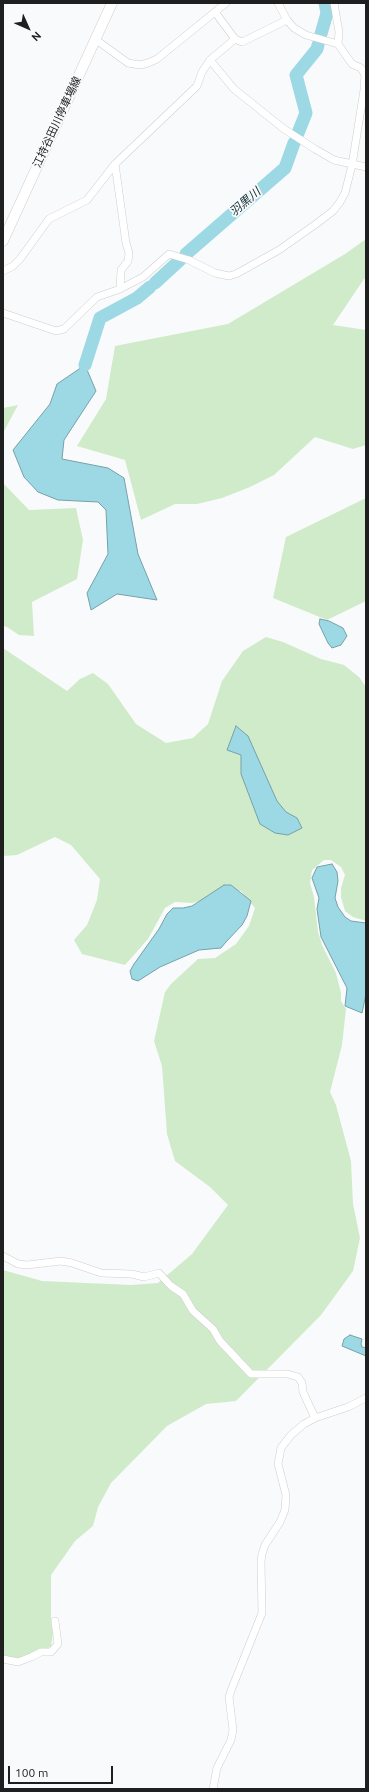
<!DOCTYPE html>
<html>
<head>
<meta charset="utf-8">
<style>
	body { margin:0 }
	#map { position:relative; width:369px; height:1792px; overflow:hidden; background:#f9fafb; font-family:Ubuntu,sans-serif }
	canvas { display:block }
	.frame { position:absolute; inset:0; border:4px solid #1f1f1f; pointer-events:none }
	.north { position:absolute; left:8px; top:8px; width:40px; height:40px; -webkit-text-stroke:3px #f9fafb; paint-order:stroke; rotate:135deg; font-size:11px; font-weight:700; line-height:16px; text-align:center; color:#1f1f1f }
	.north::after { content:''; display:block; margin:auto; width:14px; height:18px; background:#1f1f1f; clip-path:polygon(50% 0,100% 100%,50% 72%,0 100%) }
	.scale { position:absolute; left:8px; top:1766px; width:105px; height:18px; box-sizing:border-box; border:2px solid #1f1f1f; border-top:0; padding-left:5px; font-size:12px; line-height:14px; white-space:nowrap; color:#1f1f1f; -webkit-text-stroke:3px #f9fafb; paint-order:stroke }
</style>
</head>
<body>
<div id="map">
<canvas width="369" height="1792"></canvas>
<div class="frame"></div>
<div class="north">N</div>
<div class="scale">100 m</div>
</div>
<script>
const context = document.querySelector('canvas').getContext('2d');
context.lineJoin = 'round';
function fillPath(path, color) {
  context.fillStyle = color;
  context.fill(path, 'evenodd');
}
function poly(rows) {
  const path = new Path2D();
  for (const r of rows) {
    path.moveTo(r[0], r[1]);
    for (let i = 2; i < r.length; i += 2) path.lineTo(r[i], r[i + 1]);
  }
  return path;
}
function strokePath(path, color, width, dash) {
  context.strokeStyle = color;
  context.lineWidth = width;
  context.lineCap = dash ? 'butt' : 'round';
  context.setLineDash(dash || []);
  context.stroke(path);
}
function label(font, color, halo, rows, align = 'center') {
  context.font = font + ' Ubuntu,"Noto Sans JP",sans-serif';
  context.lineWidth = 3.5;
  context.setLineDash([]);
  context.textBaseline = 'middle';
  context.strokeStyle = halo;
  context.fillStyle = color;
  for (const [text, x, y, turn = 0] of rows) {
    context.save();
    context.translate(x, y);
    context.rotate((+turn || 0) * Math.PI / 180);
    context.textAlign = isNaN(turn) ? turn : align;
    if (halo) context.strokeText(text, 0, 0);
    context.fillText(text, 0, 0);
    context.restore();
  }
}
const green = poly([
	[366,239,366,279,364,279,333,325,366,330,366,445,353,449,315,437,274,475,250,487,222,498,197,504,175,504,141,520,125,460,77,446,106,399,115,346,228,324,345,254],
	[18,405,3,433,3,408],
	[3,483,29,510,76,508,83,540,77,579,32,602,34,636,19,635,7,627,3,626],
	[366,498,366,601,327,620,273,598,286,537],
	[266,637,283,642,321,659,344,665,359,677,366,687,366,921,353,917,345,911,341,897,341,888,345,875,341,867,331,860,324,860,312,870,310,883,314,897,318,932,322,945,336,973,341,993,341,1001,346,1009,342,1045,330,1092,336,1105,351,1161,353,1204,360,1238,353,1271,321,1315,236,1401,206,1404,167,1426,111,1483,98,1507,93,1526,75,1541,51,1575,51,1623,53,1633,51,1647,36,1651,17,1660,3,1656,3,1270,42,1281,131,1285,158,1283,192,1254,228,1205,210,1187,175,1161,167,1134,162,1066,154,1041,165,992,171,984,198,959,215,958,236,944,249,926,255,908,241,891,226,889,210,898,192,903,175,902,165,908,148,939,125,965,82,954,74,940,87,925,97,900,100,879,71,845,55,837,17,855,3,856,3,648,67,691,80,679,93,673,108,684,136,724,166,743,193,738,208,724,222,681,243,651]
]);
const water = poly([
	[85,365,96,391,64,440,62,459,108,468,124,478,138,554,157,600,117,594,91,610,87,593,108,554,106,510,98,502,58,500,38,492,24,477,13,450,50,404,57,384,85,365],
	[320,619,329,621,343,628,347,636,341,645,332,648,328,643,319,624,320,619],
	[236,726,248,736,277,801,286,812,297,818,302,828,288,835,275,833,260,824,241,774,241,755,227,750,236,726],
	[332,864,337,872,338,881,335,898,338,907,345,917,351,921,366,923,366,994,362,1013,345,1006,347,988,321,937,317,909,319,898,312,878,317,867,332,864],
	[224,885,231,885,251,901,247,916,242,925,226,942,221,948,199,950,160,967,138,981,132,979,130,971,134,964,159,929,167,914,173,908,183,908,192,906,224,885],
	[350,1335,362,1339,361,1344,362,1347,366,1348,366,1356,342,1346,344,1339,350,1335]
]);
const river = poly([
	[321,34,327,13,325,3],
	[298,133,306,113,296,75,317,49,318,45],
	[186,254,285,168,294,143],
	[155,283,180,260],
	[85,365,100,318,137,298,150,287]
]);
const minor = poly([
	[334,3,339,32,338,44],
	[215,12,235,39],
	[95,39,128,63,140,65,148,63,157,59,226,3],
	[210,60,234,89,284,129,315,149,334,160,366,167],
	[115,164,126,243,129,253,128,261,121,270,120,289],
	[3,271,13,266,20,259,49,219,87,200,115,164,197,86,202,72,210,60,235,39,242,42,287,20],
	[3,313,56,331,64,329,97,297,120,289,143,277,169,254,189,260,215,273,229,276,236,274,279,250,316,224,333,211,340,202,345,193,352,165,364,90,365,75,361,68,352,64,338,44,306,35,294,28,287,20,278,3],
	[3,1256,18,1264,27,1265,61,1261,72,1263,101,1273,132,1274,144,1277,159,1273,171,1286,183,1294,193,1311,213,1329,220,1341,251,1374,288,1374,298,1377,302,1383,303,1392,315,1418],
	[3,1659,18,1662,31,1657,41,1652,51,1652,58,1644,55,1621],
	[213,1789,217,1768,231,1740,233,1730,229,1697,232,1688,262,1613,261,1562,262,1554,265,1545,280,1522,285,1510,286,1495,278,1464,281,1448,291,1435,304,1424,315,1418,348,1407,366,1398]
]);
const secondary = poly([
	[3,241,112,3]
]);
const streetNames = [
	["江持谷田川停車場線",57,122,-65]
];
const waterNames = [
	["羽黒川",245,202,-41]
];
fillPath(green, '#d0ebc9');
fillPath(water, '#9cd9e4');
strokePath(water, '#76a1a9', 1);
strokePath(river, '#9cd9e4', 13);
strokePath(minor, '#cececf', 8);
strokePath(secondary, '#cececf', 11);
strokePath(minor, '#fff', 7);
strokePath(secondary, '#fff', 10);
label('11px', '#1f1f1f', '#f9fafb', streetNames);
label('italic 12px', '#113035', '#f9fafb', waterNames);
</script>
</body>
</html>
